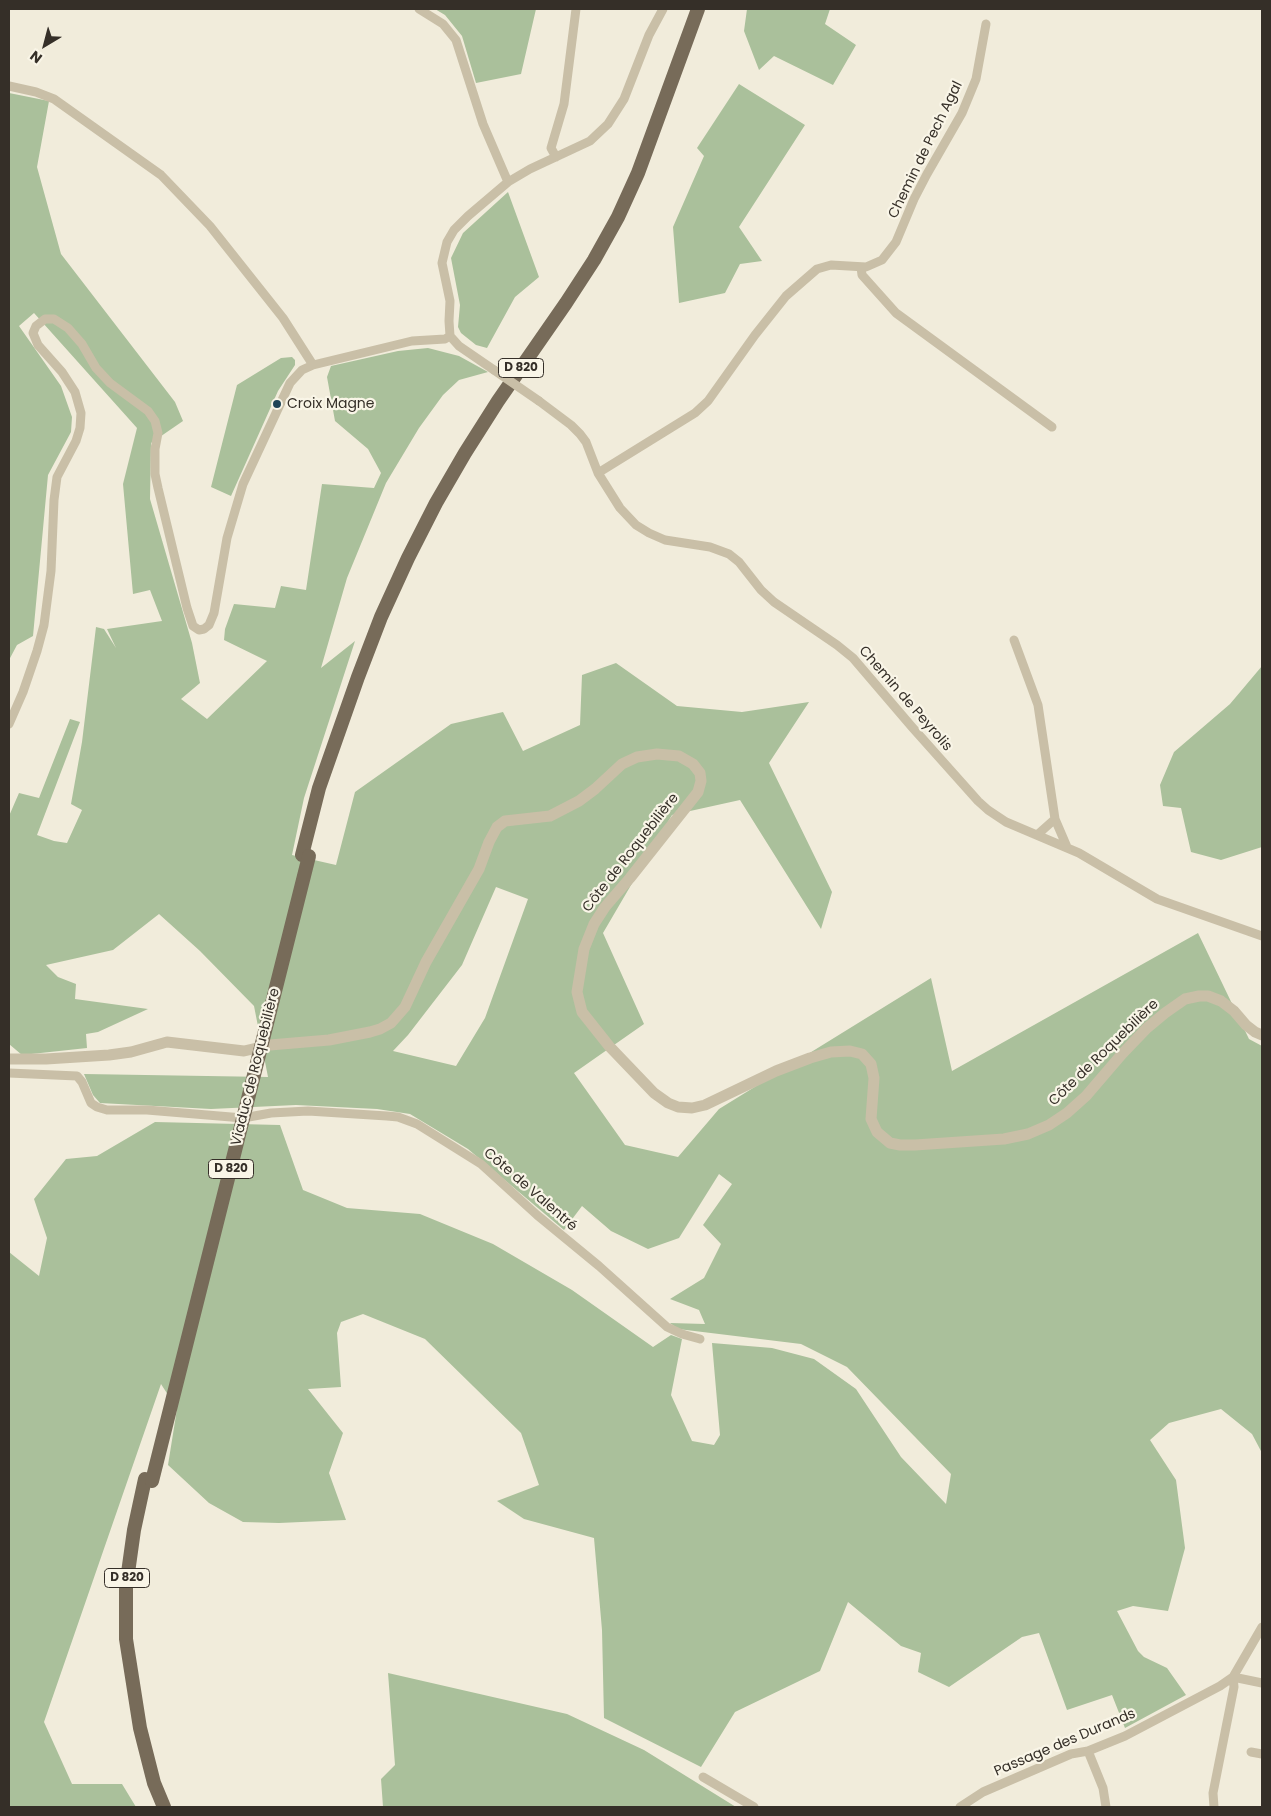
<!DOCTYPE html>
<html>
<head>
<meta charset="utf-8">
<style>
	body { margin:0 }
	#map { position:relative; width:1271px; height:1816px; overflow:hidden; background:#f1ecdb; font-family:Poppins,sans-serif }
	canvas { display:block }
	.frame { position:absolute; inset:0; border:10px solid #352f28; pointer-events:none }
	.north { position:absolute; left:20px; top:20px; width:50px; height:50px; -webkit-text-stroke:4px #f9f5e7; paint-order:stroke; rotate:217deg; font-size:14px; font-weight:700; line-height:20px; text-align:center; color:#352f28 }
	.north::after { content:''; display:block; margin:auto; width:18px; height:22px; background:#352f28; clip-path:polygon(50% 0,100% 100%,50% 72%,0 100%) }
</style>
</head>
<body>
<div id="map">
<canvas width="1271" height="1816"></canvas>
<div class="frame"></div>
<div class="north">N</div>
</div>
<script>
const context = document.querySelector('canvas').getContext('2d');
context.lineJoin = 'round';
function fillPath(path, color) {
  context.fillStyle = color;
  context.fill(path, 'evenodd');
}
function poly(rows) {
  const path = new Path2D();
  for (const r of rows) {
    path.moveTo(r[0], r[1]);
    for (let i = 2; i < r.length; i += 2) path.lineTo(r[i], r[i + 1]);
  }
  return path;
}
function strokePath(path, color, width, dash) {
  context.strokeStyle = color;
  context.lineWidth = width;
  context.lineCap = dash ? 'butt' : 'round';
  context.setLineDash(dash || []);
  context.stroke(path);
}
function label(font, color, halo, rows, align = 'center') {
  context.font = font + ' Poppins,sans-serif';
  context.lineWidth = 4.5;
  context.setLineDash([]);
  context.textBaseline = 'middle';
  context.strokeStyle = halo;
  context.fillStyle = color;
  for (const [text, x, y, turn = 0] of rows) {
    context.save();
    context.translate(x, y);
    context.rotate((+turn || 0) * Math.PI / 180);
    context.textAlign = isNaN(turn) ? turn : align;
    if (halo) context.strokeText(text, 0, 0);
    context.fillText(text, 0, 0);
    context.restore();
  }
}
const green = poly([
	[435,9,536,9,521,74,476,83,462,36,445,15],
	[747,9,830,9,825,24,856,45,833,85,774,56,759,70,744,31],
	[739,84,805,125,739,227,762,261,740,264,725,293,679,303,673,227,704,156,697,148],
	[9,93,49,101,37,167,61,254,175,402,183,421,151,443,150,499,192,643,200,683,181,699,207,719,267,661,224,640,225,629,234,604,275,608,281,586,306,590,322,484,374,488,381,473,368,449,335,421,327,377,331,366,398,351,428,348,459,356,488,372,459,380,443,395,419,428,386,483,347,578,321,668,355,641,304,798,292,855,336,865,355,792,451,724,503,712,523,751,580,725,582,675,616,663,677,706,742,712,809,702,769,763,832,892,821,929,740,800,672,815,603,933,644,1024,574,1073,625,1145,678,1157,719,1109,931,978,952,1071,1198,933,1249,1039,1262,1046,1262,1453,1252,1434,1221,1409,1169,1423,1150,1440,1176,1480,1185,1548,1168,1611,1133,1606,1117,1611,1138,1651,1144,1657,1167,1668,1186,1695,1125,1728,1112,1695,1067,1710,1039,1633,1022,1637,949,1687,918,1672,921,1653,901,1646,848,1602,820,1671,735,1712,701,1767,604,1718,602,1630,594,1538,524,1519,497,1501,539,1485,521,1433,425,1339,363,1314,341,1322,337,1333,341,1387,308,1389,343,1433,329,1473,346,1520,279,1523,243,1522,209,1503,168,1465,177,1409,161,1384,44,1722,72,1784,122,1784,136,1807,9,1807,9,1252,39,1276,47,1238,34,1199,66,1159,97,1156,155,1122,280,1125,303,1190,347,1208,420,1214,493,1244,572,1290,653,1347,671,1335,682,1339,671,1395,692,1441,714,1445,720,1435,712,1343,772,1348,814,1359,856,1389,901,1457,946,1504,951,1474,847,1367,801,1344,678,1329,670,1323,705,1324,699,1310,670,1299,704,1278,721,1244,703,1225,732,1184,719,1174,679,1238,648,1249,611,1231,582,1206,564,1230,468,1149,410,1114,377,1109,296,1105,211,1109,100,1103,93,1095,84,1074,268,1077,254,1006,200,951,159,914,113,950,46,965,58,977,76,984,75,999,148,1009,98,1032,86,1034,87,1048,22,1055,9,1044,9,816,19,793,39,798,70,719,80,722,37,835,54,841,67,843,82,810,71,804,82,742,96,627,104,629,116,648,107,629,162,621,150,590,133,594,123,484,137,428,34,313,19,326,61,386,72,417,71,432,48,475,33,636,17,645,9,660],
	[496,887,528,899,485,1018,456,1066,393,1051,408,1035,462,965],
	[508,192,539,277,515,297,487,348,476,345,461,333,458,327,460,305,451,258,463,233],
	[292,357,295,360,295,365,278,391,231,496,211,487,237,385,281,358],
	[1262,666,1262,847,1221,860,1191,852,1181,808,1163,806,1160,785,1174,752,1230,704],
	[388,1673,567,1714,644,1750,736,1807,383,1807,381,1779,395,1765]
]);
const minor = poly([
	[419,9,443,24,456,40,483,124,508,182],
	[9,86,36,92,54,99,161,175,210,226,283,318,313,365],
	[556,157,551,148,564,104,576,9],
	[861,267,862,275,896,313,1052,427],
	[494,370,459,346,450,336,449,321,450,301,442,263,447,242,454,230,468,216,508,182,530,169,590,141,608,124,624,99,649,35,663,9],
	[539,401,571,425,580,434,586,442,598,473,620,508,636,525,649,533,665,540,710,547,729,554,739,562,761,590,774,602,837,645,853,658,912,727,978,801,988,810,1006,822,1079,853,1157,899,1262,936],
	[598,473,695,413,708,401,755,335,786,296,817,269,831,265,866,267,882,260,896,242,914,199,927,174,962,113,976,79,986,24],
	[1014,640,1038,705,1055,819,1067,847],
	[9,724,23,692,37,651,44,625,51,571,54,500,57,477,76,441,80,428,81,413,75,392,62,372,38,345,33,333,36,326,45,319,54,319,68,328,82,344,96,368,110,383,148,411,155,421,158,433,155,449,155,474,158,488,187,608,193,626,199,630,204,629,209,625,214,613,227,538,243,484,290,383,302,370,313,365,412,341,445,339,450,336],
	[1037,835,1055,819],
	[9,1073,77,1076,82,1082,91,1103,97,1107,107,1110,147,1110,243,1118,271,1113,308,1111,387,1116,398,1117,417,1124,481,1164,537,1215,599,1266,667,1327,682,1334,700,1339],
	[1088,1751,1103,1788,1106,1807],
	[1251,1752,1262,1754],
	[703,1777,754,1807],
	[960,1807,983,1792,1071,1754,1088,1751,1125,1736,1220,1686,1233,1677,1262,1683],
	[1214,1807,1213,1793,1234,1687,1233,1677,1262,1627]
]);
const tertiary = poly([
	[9,1059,46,1059,109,1055,131,1052,167,1042,244,1051,270,1045,329,1040,370,1032,380,1029,391,1023,405,1007,426,962,479,869,489,842,497,827,505,821,550,816,579,801,595,789,622,764,637,757,657,754,679,756,693,764,700,773,701,781,698,792,630,878,605,907,594,924,584,949,577,992,582,1012,609,1046,654,1093,668,1103,678,1107,692,1108,705,1105,776,1071,810,1058,831,1052,850,1051,862,1054,871,1064,874,1078,871,1119,877,1132,890,1143,900,1145,915,1145,1004,1139,1028,1134,1049,1125,1067,1113,1086,1096,1122,1054,1147,1028,1165,1013,1185,999,1199,996,1208,996,1221,1001,1234,1011,1246,1025,1255,1032,1262,1035]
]);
const primary = poly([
	[302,855,319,788,358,677,381,617,408,558,436,503,465,453,498,401,566,303,594,260,618,217,638,173,698,9],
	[145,1479,134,1530,126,1587,126,1639,140,1728,154,1783,164,1807]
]);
const minorBridge = poly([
	[494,370,539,401]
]);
const primaryBridge = poly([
	[152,1481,309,856]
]);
const markers = [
	[277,404,5,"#1e4456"]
];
const shields = [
	[521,368,45],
	[231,1169,45],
	[127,1578,45]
];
const shieldNames = [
	["D 820",521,368],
	["D 820",231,1169],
	["D 820",127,1578]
];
const streetNames = [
	["Chemin de Pech Agal",926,150,-64],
	["Chemin de Peyrolis",905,699,49],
	["Côte de Roquebilière",631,853,-52],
	["Côte de Roquebilière",1104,1053,-44],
	["Viaduc de Roquebilière",256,1067,-76],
	["Côte de Valentré",530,1190,41],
	["Passage des Durands",1065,1743,-23]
];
const poiNames = [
	["Croix Magne",287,404]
];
fillPath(green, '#aac09b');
strokePath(minor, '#c9bfa7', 9);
strokePath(tertiary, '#c9bfa7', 11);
strokePath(primary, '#776b59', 14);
strokePath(minorBridge, '#c9bfa7', 9);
strokePath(primaryBridge, '#776b59', 14);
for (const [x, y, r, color] of markers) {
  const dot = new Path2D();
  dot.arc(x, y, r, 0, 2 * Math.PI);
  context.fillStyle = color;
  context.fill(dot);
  strokePath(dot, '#f9f5e7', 2);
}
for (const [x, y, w] of shields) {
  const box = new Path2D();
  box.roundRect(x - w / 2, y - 9.5, w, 19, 4);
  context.fillStyle = '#f9f5e7';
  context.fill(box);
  strokePath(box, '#352f28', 1);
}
label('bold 12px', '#352f28', null, shieldNames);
label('14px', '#352f28', '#f9f5e7', streetNames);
label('14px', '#352f28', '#f9f5e7', poiNames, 'left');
</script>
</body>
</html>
